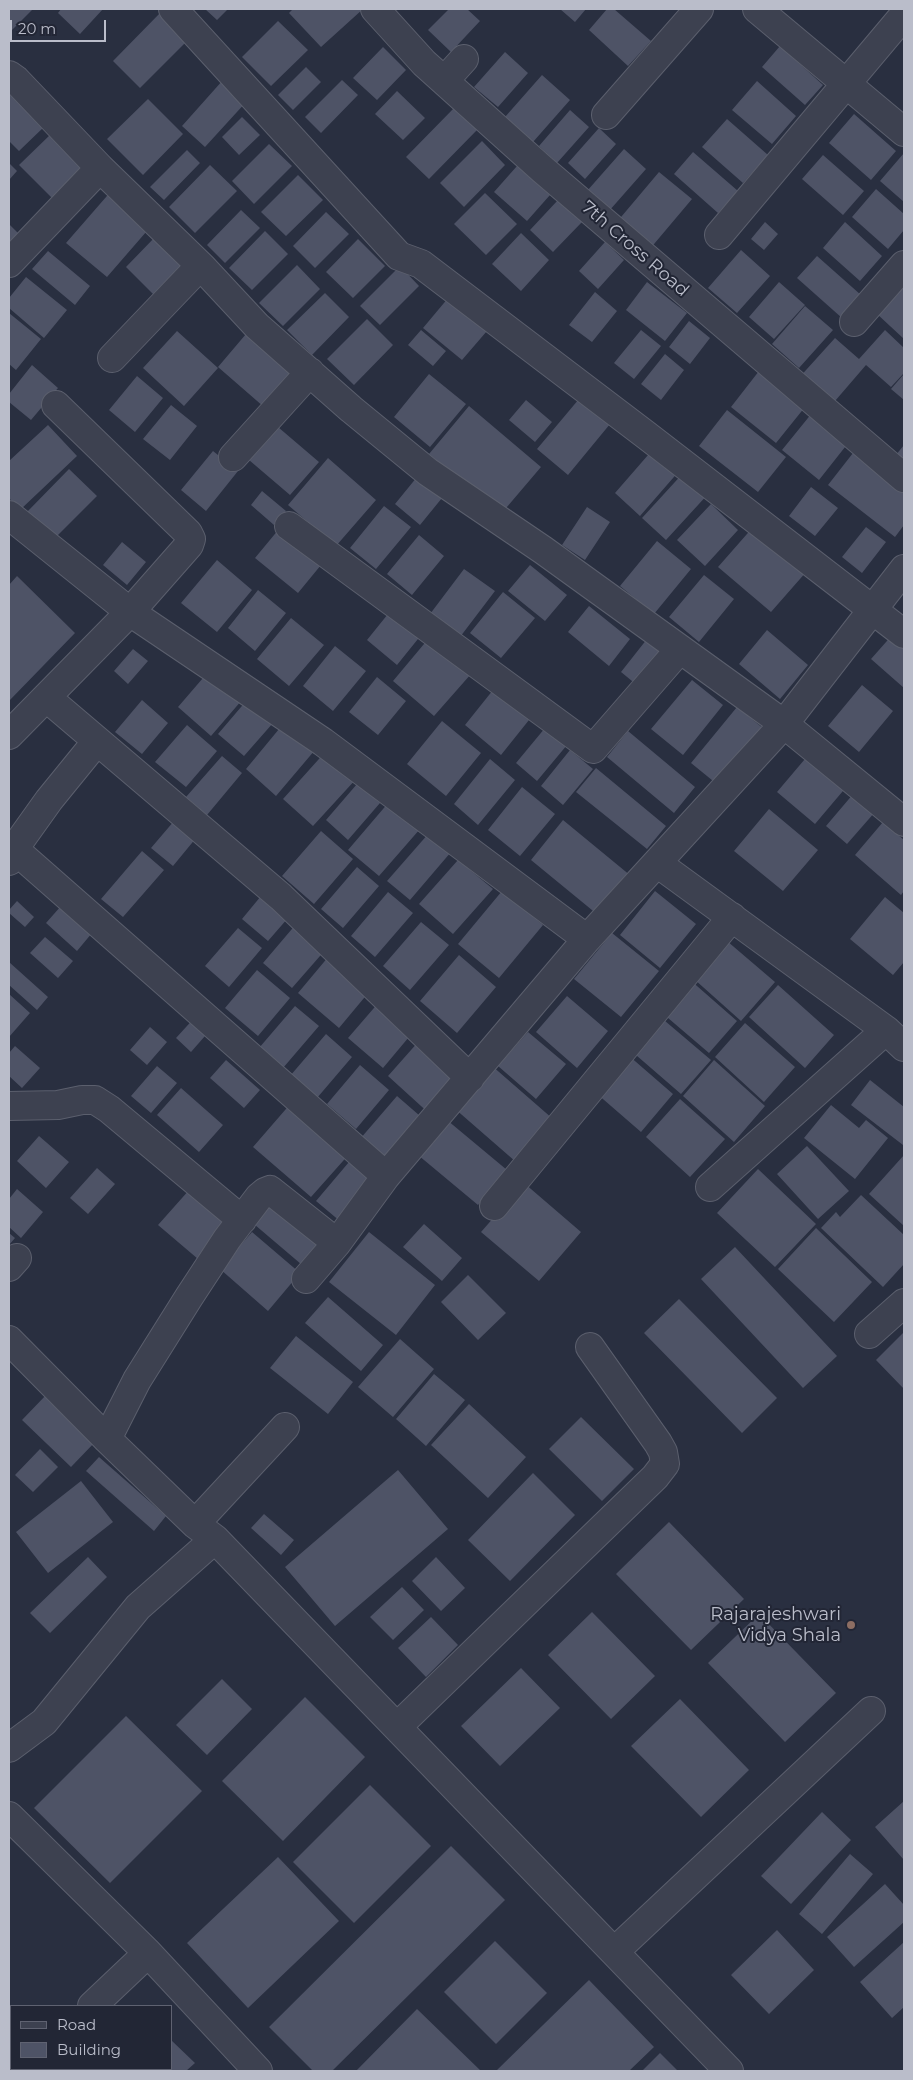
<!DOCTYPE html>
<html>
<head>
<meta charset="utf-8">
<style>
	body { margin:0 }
	#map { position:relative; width:913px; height:2080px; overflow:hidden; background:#292f40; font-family:Montserrat,sans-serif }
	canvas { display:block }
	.frame { position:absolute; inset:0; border:10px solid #babdca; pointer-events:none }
	.legend { position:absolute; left:10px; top:2005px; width:162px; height:65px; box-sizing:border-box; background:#222635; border:1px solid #5f6271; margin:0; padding:6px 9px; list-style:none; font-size:15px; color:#babdca }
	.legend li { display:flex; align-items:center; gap:10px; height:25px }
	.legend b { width:25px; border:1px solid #5f6271 }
	.scale { position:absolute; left:10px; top:20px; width:96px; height:22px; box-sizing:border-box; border:2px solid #babdca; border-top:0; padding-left:6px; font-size:15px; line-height:18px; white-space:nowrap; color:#babdca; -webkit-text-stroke:4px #222635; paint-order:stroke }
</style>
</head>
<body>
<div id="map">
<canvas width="913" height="2080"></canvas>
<div class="frame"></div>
<ul class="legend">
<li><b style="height:6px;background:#3d4150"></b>Road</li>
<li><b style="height:14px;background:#4e5366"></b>Building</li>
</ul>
<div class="scale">20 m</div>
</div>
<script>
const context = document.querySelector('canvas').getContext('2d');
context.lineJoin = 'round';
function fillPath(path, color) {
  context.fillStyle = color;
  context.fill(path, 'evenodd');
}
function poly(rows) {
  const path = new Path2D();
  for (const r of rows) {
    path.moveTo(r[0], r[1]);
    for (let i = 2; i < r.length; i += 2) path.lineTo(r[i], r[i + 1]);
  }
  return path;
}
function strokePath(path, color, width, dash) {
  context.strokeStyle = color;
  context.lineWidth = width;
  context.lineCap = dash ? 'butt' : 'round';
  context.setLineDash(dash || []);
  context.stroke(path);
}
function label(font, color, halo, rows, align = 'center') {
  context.font = font + ' Montserrat,sans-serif';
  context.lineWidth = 4;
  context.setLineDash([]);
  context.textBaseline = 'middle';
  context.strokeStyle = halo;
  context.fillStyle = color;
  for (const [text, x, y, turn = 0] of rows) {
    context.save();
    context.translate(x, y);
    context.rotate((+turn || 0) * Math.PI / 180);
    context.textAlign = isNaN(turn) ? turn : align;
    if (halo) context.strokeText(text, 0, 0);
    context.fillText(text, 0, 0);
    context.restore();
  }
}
const building = poly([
	[9,9,33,9,9,33],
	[61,9,103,9,80,34,58,13],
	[205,9,228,9,217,20],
	[293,9,363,9,321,47,289,13],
	[449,9,467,9,480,21,451,52,428,30],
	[560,9,586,9,575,22],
	[607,9,614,9,651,41,628,66,589,30],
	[161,12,188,40,140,88,113,61],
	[278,21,308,50,271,86,242,57],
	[780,46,823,85,805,105,762,67],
	[383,47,406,70,377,100,353,78],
	[505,52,528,73,498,107,474,87],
	[306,67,321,82,293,110,278,95],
	[542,75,570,100,533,142,505,117],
	[223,80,247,101,205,147,182,126],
	[342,80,358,95,321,133,305,117],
	[757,81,796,116,772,144,732,110],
	[397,91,425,118,403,140,375,114],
	[9,92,45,126,19,151,9,141],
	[148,99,183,134,143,175,107,139],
	[454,108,477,130,429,179,406,157],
	[570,110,589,127,557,163,539,146],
	[854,114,896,151,871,180,829,143],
	[242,117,260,135,239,155,222,137],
	[727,119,768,155,743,183,702,147],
	[599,128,616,144,585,179,568,163],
	[52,133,89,169,56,202,19,165],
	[482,141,505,165,464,207,440,183],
	[269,144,292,166,254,204,232,181],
	[624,149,646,169,609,211,587,191],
	[187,150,200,163,164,200,150,187],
	[693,152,738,191,718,213,674,174],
	[904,153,904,202,880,181],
	[823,155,864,191,843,215,802,179],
	[9,163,17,171,9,180],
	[210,165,237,191,195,233,169,207],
	[517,166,550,195,527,221,494,192],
	[659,172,692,199,649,250,616,223],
	[298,175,323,200,286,236,261,212],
	[113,189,153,224,107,277,66,243],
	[876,189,904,214,904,230,888,249,852,217],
	[485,193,517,224,486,255,454,224],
	[558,200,582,222,553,252,530,230],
	[241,210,260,228,225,263,207,245],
	[326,212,349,234,315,268,293,246],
	[765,222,778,234,764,250,751,239],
	[845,222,882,256,860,281,823,248],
	[9,224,23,238,9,252],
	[265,231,288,254,252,290,229,268],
	[521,233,549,260,521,291,492,264],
	[156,236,191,272,161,302,126,267],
	[358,239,385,266,353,298,326,272],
	[605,242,624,260,598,289,579,271],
	[741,250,770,276,737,313,708,288],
	[48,251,90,286,75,305,32,269],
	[817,256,861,295,842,318,797,278],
	[297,265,320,289,283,326,259,303],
	[400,266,419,286,380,325,360,306],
	[26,277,67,310,44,338,9,308,9,298],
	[647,282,687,313,665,341,626,310],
	[779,282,805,305,774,339,749,317],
	[904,284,904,339,876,313],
	[454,291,493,324,462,360,423,328],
	[595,292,617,311,592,342,569,325],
	[325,293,349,317,312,355,287,330],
	[805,306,833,330,799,368,772,344],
	[9,313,41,339,16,370,9,364],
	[367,319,393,345,354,385,327,359],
	[689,321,710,338,690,364,669,347],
	[421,330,446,351,433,366,408,345],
	[641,330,661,346,634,379,614,363],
	[885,330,904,348,904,373,891,387,866,365,829,408,797,380,835,338,859,359],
	[177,331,218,368,184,406,143,368],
	[246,334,293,374,264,407,218,367],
	[665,354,684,370,661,400,641,384],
	[32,365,58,388,31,420,9,402,9,394],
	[759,371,805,407,776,443,731,407],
	[429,374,466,404,430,447,394,417],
	[904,374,904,400,891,389],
	[137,376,163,398,135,432,109,410],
	[584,393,615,418,568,475,537,449],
	[526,400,552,422,535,442,509,420],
	[171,405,197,426,170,460,143,439],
	[469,406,541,467,501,514,429,454],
	[727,410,786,457,758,492,699,446],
	[812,413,849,442,819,480,782,450],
	[48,425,77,456,20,510,9,498,9,461],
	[278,427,319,462,290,495,249,460],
	[904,445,904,473,891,461],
	[655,447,680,470,640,516,615,493],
	[213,451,238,471,206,511,181,490],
	[853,453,904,493,904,525,895,537,828,485],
	[328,458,376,500,336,546,288,505],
	[69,469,97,496,54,539,27,512],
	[685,471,709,493,666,540,642,518],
	[417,477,442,498,420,525,395,504],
	[811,487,838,508,815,536,789,516],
	[262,491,286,511,274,525,251,505],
	[711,504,738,530,705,566,677,540],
	[384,506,411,527,376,569,350,548],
	[587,507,610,522,585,560,562,545],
	[754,526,807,571,771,612,718,567],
	[866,527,886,542,862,573,842,557],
	[279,529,321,565,298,593,255,558],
	[419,535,444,556,412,595,387,574],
	[657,541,691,569,654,614,620,586],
	[122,542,146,562,127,585,103,565],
	[217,560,252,590,217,632,181,603],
	[530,565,567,595,545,621,508,591],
	[464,569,495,591,457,641,427,618],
	[704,575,734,599,699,642,669,617],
	[17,576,75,633,9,701,9,585],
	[258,590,286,613,255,651,228,628],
	[503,592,535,618,501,658,470,633],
	[589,606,630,639,609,666,568,632],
	[392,609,422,634,397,665,367,640],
	[291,618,324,645,289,686,257,659],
	[767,630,808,665,780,699,739,664],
	[894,633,904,641,904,688,871,659],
	[429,638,471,674,434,716,393,681],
	[647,639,669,657,643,690,621,672],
	[335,646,366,671,333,711,303,686],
	[133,649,148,661,128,684,114,671],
	[209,671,242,700,211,736,178,707],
	[377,677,406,701,378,735,349,712],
	[692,680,723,705,683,755,651,729],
	[862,685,893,711,859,752,828,726],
	[493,690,529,720,501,755,465,725],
	[142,700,168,723,142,754,115,732],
	[247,700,273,723,244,756,218,734],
	[737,707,764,729,718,785,691,763],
	[442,721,481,753,446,796,407,764],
	[284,723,315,750,276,796,246,769],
	[187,725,217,751,186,787,155,762],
	[545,728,567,745,537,781,516,763],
	[628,731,695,787,674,813,607,757],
	[327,750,357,778,313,826,283,799],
	[570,750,593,769,563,805,541,786],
	[810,753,848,785,815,824,777,792],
	[222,756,242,773,207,815,186,797],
	[490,759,515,780,478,825,454,804],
	[596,768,666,826,647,849,576,792],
	[357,784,380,803,348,840,326,820],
	[522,787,555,814,520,856,488,830],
	[854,793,875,812,847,844,826,826],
	[389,802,420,829,379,876,348,850],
	[769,809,818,850,783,891,734,851],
	[180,814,201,832,173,866,151,848],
	[563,820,631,876,598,915,531,860],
	[883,822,904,840,904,891,901,895,855,855],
	[321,831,353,859,314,904,282,876],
	[429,833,451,852,410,900,387,881],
	[142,851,164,870,123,917,101,899],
	[458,860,493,889,453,934,419,904],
	[357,867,379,886,343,928,321,909],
	[502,891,543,925,499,978,458,944],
	[655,891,696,924,660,968,620,935],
	[388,892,413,913,375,957,351,936],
	[261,896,288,918,268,941,242,919],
	[885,897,904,913,904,962,893,975,850,939],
	[17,901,34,917,25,927,9,913,9,910],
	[61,906,92,933,77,951,46,923],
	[421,922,449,945,410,990,383,966],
	[297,923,327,948,292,988,263,963],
	[238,928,262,948,229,987,205,966],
	[612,933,659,971,621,1017,574,979],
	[45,937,73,961,58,978,30,953],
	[727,941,775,982,741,1021,694,979],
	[459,955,496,987,457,1033,420,1001],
	[329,956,369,992,339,1028,298,993],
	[9,962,48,997,37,1010,9,985],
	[257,970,290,998,258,1036,225,1008],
	[689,979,737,1021,709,1053,661,1012],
	[778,985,834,1035,805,1068,749,1017],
	[9,994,30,1013,9,1037],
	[567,996,608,1031,577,1068,536,1032],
	[380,1001,414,1031,383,1068,348,1038],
	[295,1006,319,1026,283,1068,259,1048],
	[197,1015,212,1028,191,1052,176,1038],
	[658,1015,711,1060,681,1094,629,1049],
	[745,1023,795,1067,764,1102,715,1057],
	[150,1027,167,1042,147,1065,130,1050],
	[528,1032,566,1064,536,1099,498,1066],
	[326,1034,352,1057,317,1098,290,1076],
	[419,1041,464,1081,432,1116,388,1076],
	[15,1046,40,1068,22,1088,9,1076,9,1053],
	[628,1055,673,1094,641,1132,596,1093],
	[226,1060,260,1090,244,1108,210,1078],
	[714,1060,765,1106,734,1142,683,1096],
	[360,1065,389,1090,356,1129,327,1104],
	[491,1065,553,1119,516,1162,454,1108],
	[157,1066,177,1083,151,1113,131,1096],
	[870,1080,904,1107,904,1143,903,1145,851,1105],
	[181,1088,223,1125,199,1152,157,1115],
	[397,1096,427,1122,390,1165,360,1139],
	[680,1099,725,1139,690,1177,646,1137],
	[292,1102,351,1152,311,1197,253,1147],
	[831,1105,859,1128,866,1120,888,1138,855,1179,804,1138],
	[447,1120,507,1170,478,1205,418,1155],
	[39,1136,69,1162,46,1188,17,1161],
	[807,1146,849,1191,818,1219,777,1174],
	[904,1155,904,1226,869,1194],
	[349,1162,374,1183,341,1222,316,1201],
	[97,1168,115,1184,88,1214,70,1198],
	[758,1169,816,1224,775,1267,717,1213],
	[524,1183,581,1232,539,1281,481,1232],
	[17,1189,43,1212,21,1238,9,1227,9,1199],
	[190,1189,229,1223,198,1259,158,1225],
	[861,1195,904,1235,904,1264,883,1287,821,1228,836,1212,840,1217],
	[265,1198,324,1250,308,1270,248,1219],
	[424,1224,462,1258,442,1281,403,1247],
	[816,1228,872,1282,834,1322,778,1269],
	[252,1232,300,1273,268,1311,220,1269],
	[369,1232,435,1285,396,1335,329,1282],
	[9,1233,15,1238,9,1245],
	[735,1247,837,1356,803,1388,701,1279],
	[468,1275,506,1313,478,1340,441,1302],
	[328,1297,383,1345,361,1371,305,1323],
	[679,1299,777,1398,742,1433,644,1333],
	[904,1332,904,1389,876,1360],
	[296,1336,353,1382,328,1414,270,1368],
	[400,1339,434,1369,393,1417,358,1387],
	[434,1374,465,1400,426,1446,396,1419],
	[47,1394,96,1441,71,1467,22,1420],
	[469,1404,526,1457,488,1498,431,1445],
	[581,1417,634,1469,602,1501,549,1449],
	[40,1449,58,1467,33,1492,15,1475],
	[99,1457,166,1516,154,1531,86,1471],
	[398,1470,448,1529,335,1626,285,1567],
	[533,1473,575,1515,510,1581,468,1540],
	[81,1481,113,1522,48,1573,16,1532],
	[264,1514,294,1540,281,1555,251,1528],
	[669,1522,744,1599,691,1650,616,1574],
	[88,1557,107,1577,50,1633,30,1613],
	[436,1557,465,1588,441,1611,412,1581],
	[402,1587,424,1610,393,1640,370,1617],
	[592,1612,655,1676,611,1719,548,1655],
	[759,1614,836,1693,785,1742,708,1663],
	[431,1617,458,1645,426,1677,398,1648],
	[521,1668,560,1708,500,1766,461,1726],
	[222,1679,252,1709,207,1755,176,1725],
	[305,1697,365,1757,283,1841,222,1781],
	[680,1699,749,1770,701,1817,631,1746],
	[126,1716,202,1791,110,1883,34,1808],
	[370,1785,431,1846,354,1923,293,1862],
	[904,1801,904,1860,875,1827],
	[822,1812,851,1840,791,1904,761,1876],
	[451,1846,505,1900,332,2071,313,2071,269,2027],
	[850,1854,873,1874,822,1934,799,1914],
	[278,1857,339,1921,248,2008,187,1943],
	[885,1884,904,1905,904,1922,854,1967,827,1937],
	[777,1930,814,1970,769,2014,731,1975],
	[495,1941,547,1993,496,2044,444,1992],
	[904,1942,904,2007,892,2018,860,1982],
	[589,1980,654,2047,629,2071,498,2071,497,2070],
	[417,2009,481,2071,356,2071],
	[171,2040,195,2063,186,2071,107,2071,104,2069,171,2069],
	[660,2053,678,2071,642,2071]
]);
const minor = poly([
	[173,9,399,256,421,264,646,435,904,634],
	[375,9,424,63,542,169,904,478],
	[757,9,904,132],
	[9,75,16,80,100,168,202,267,257,326,351,409,428,472,543,550,784,724,904,822],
	[444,81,464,59],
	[606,115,699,9],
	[719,235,904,15],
	[9,263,100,168],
	[854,322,904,265],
	[112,358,200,266],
	[233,457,310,372],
	[9,515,130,612,323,742,587,939],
	[289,526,593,749,680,649],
	[47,698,281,897,470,1078],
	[9,735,130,612,189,545,191,539,188,533,56,405],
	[14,849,49,800,97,741],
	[9,861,14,849,386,1176],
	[657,863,886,1030,904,1047],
	[9,1106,58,1105,82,1100,95,1100,109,1109,242,1220],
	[710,1187,886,1030],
	[494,1206,732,917],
	[9,1267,17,1258],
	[306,1279,337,1243,386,1176,587,939,784,724,904,569],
	[869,1334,904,1303],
	[9,1340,107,1439,195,1524,215,1539,729,2071],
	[107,1439,137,1380,189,1297,227,1239,259,1197,265,1192,270,1190,337,1243],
	[195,1524,285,1427],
	[397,1727,655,1477,665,1464,663,1452,658,1443,590,1347],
	[9,1748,44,1722,138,1607,215,1539],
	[9,1816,148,1953,258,2071],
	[614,1952,871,1711],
	[92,2006,148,1953],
	[23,2071,26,2069]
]);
const markers = [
	[851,1625,5,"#8d6e63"]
];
const streetNames = [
	["7th Cross Road",635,249,41]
];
const poiNames = [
	["Rajarajeshwari",841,1615],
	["Vidya Shala",841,1636]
];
fillPath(building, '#4e5366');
strokePath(minor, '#5b5f6d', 30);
strokePath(minor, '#3d4150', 28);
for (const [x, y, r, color] of markers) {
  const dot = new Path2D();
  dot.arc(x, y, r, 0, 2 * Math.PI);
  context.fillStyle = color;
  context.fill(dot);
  strokePath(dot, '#222635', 2);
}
label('18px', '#babdca', '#222635', streetNames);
label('18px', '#babdca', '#222635', poiNames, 'right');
</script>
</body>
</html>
